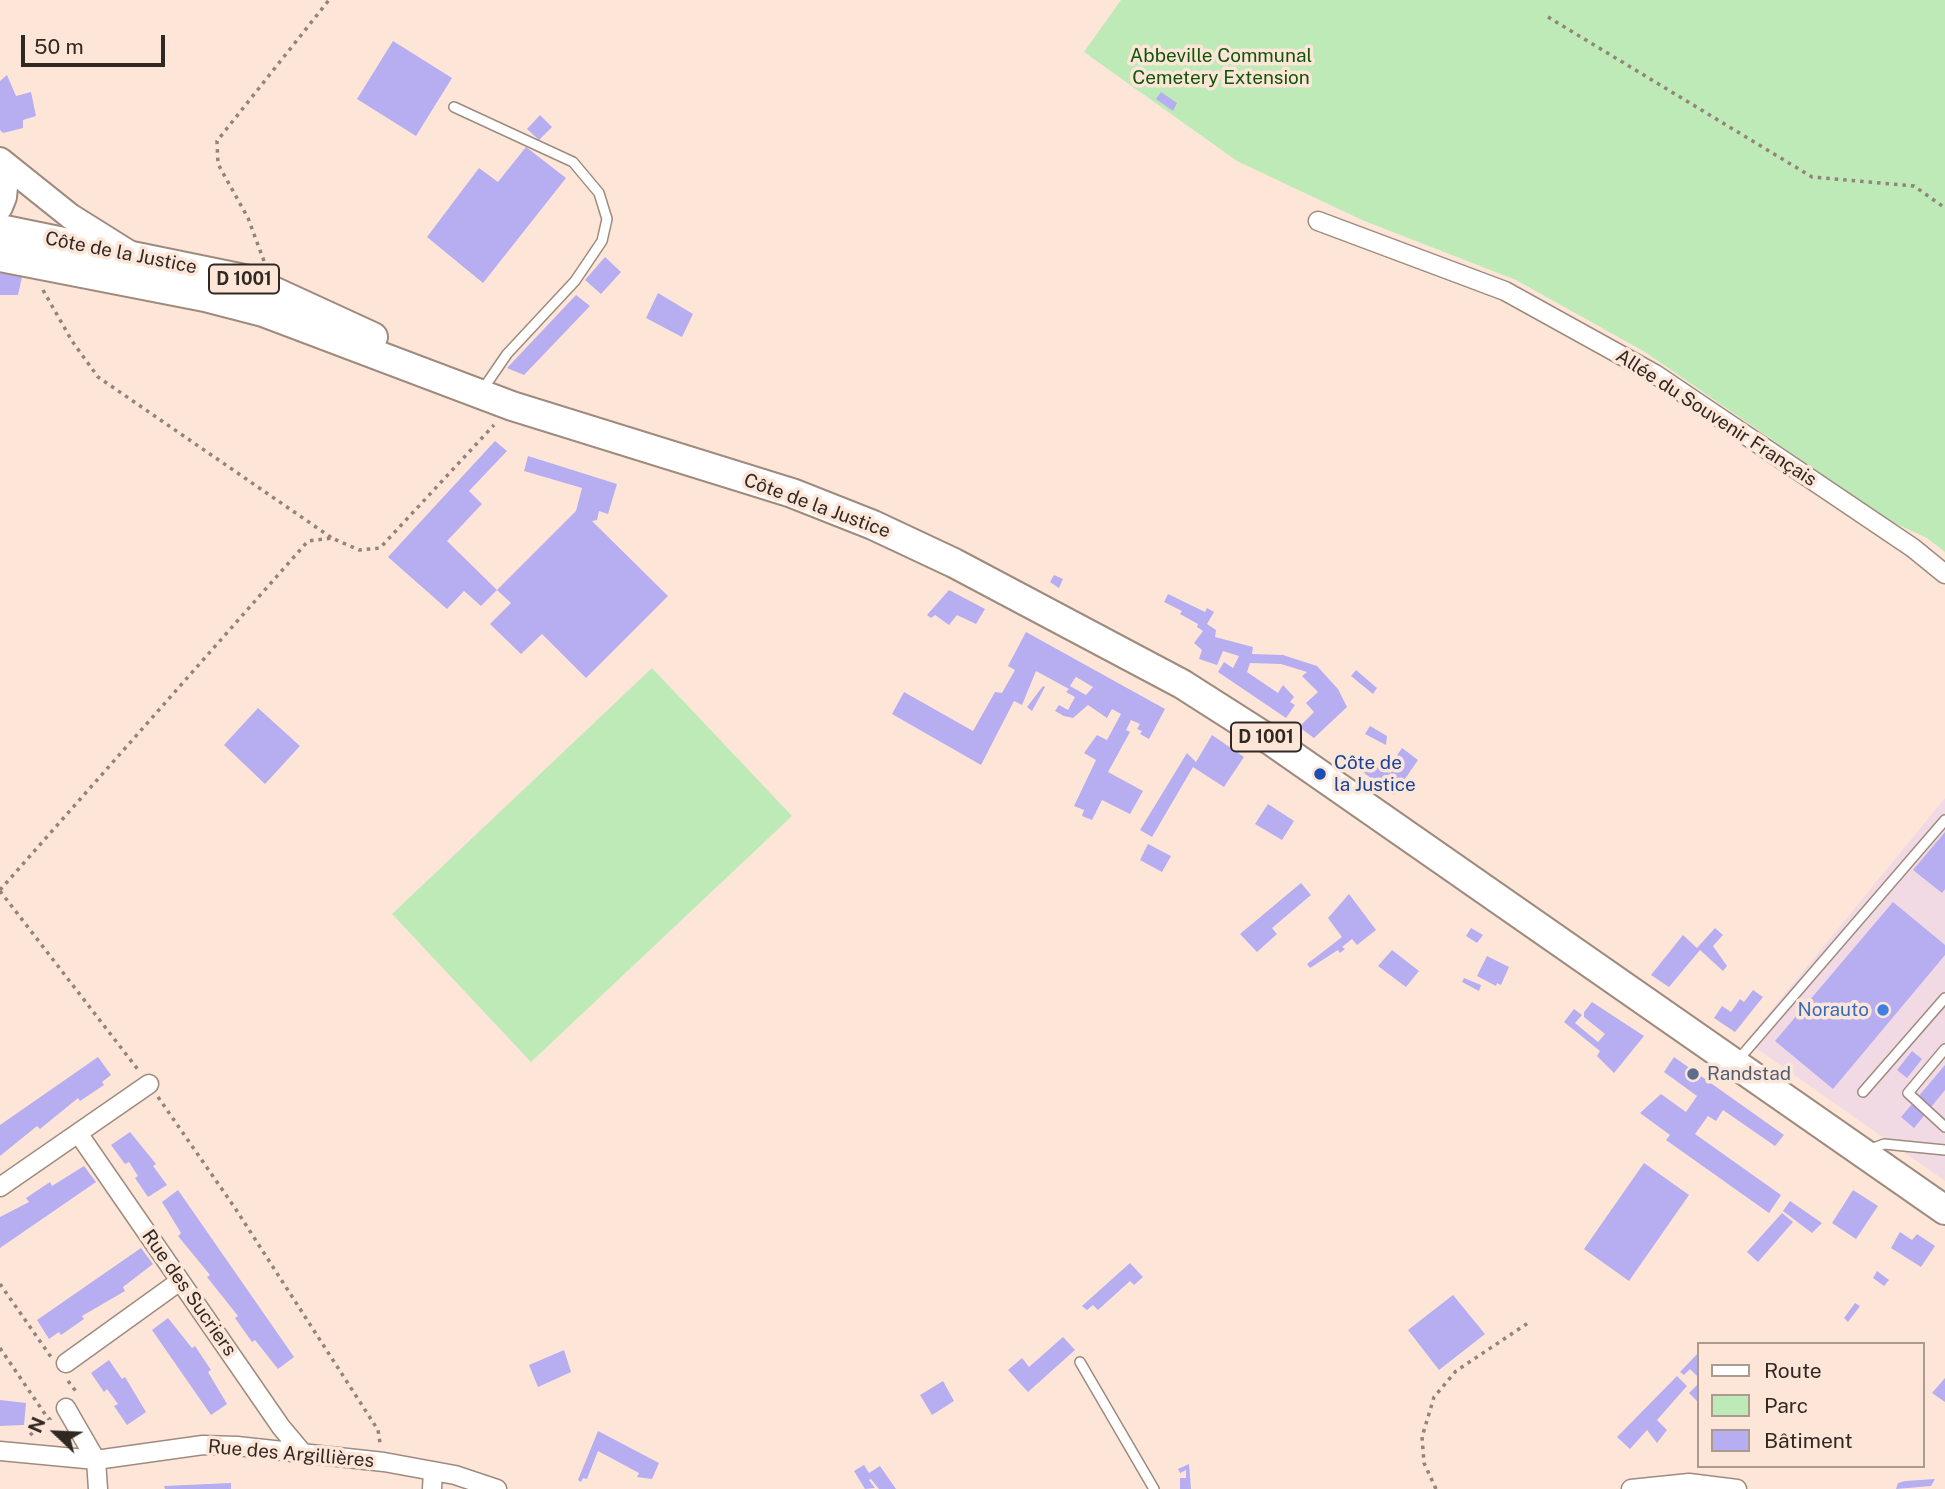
<!DOCTYPE html>
<html>
<head>
<meta charset="utf-8">
<style>
	body { margin:0 }
	#map { position:relative; width:1945px; height:1489px; overflow:hidden; background:#fde6d8; font-family:"Public Sans",sans-serif }
	canvas { display:block }
	.legend { position:absolute; left:1697px; top:1342px; width:228px; height:126px; box-sizing:border-box; background:#fde6d8; border:2px solid #ab9a90; margin:0; padding:9px 12px; list-style:none; font-size:21px; color:#302823 }
	.legend li { display:flex; align-items:center; gap:14px; height:35px }
	.legend b { width:35px; border:2px solid #ab9a90 }
	.north { position:absolute; left:21px; top:1398px; width:70px; height:70px; -webkit-text-stroke:5px #fde6d8; paint-order:stroke; rotate:293deg; font-size:19px; font-weight:700; line-height:28px; text-align:center; color:#302823 }
	.north::after { content:''; display:block; margin:auto; width:24px; height:32px; background:#302823; clip-path:polygon(50% 0,100% 100%,50% 72%,0 100%) }
	.scale { position:absolute; left:21px; top:35px; width:144px; height:32px; box-sizing:border-box; border:4px solid #302823; border-top:0; padding-left:9px; font-size:21px; line-height:24px; white-space:nowrap; color:#302823; -webkit-text-stroke:5px #fde6d8; paint-order:stroke }
</style>
</head>
<body>
<div id="map">
<canvas width="1945" height="1489"></canvas>
<ul class="legend">
<li><b style="height:9px;background:#fff"></b>Route</li>
<li><b style="height:19px;background:#beeab8"></b>Parc</li>
<li><b style="height:19px;background:#b7adf1"></b>Bâtiment</li>
</ul>
<div class="north">N</div>
<div class="scale">50 m</div>
</div>
<script>
const context = document.querySelector('canvas').getContext('2d');
context.lineJoin = 'round';
function fillPath(path, color) {
  context.fillStyle = color;
  context.fill(path, 'evenodd');
}
function poly(rows) {
  const path = new Path2D();
  for (const r of rows) {
    path.moveTo(r[0], r[1]);
    for (let i = 2; i < r.length; i += 2) path.lineTo(r[i], r[i + 1]);
  }
  return path;
}
function strokePath(path, color, width, dash) {
  context.strokeStyle = color;
  context.lineWidth = width;
  context.lineCap = dash ? 'butt' : 'round';
  context.setLineDash(dash || []);
  context.stroke(path);
}
function label(font, color, halo, rows, align = 'center') {
  context.font = font + ' "Public Sans",sans-serif';
  context.lineWidth = 7;
  context.setLineDash([]);
  context.textBaseline = 'middle';
  context.strokeStyle = halo;
  context.fillStyle = color;
  for (const [text, x, y, turn = 0] of rows) {
    context.save();
    context.translate(x, y);
    context.rotate((+turn || 0) * Math.PI / 180);
    context.textAlign = isNaN(turn) ? turn : align;
    if (halo) context.strokeText(text, 0, 0);
    context.fillText(text, 0, 0);
    context.restore();
  }
}
const commercial = poly([
	[1945,798,1945,1181,1746,1041]
]);
const green = poly([
	[1121,0,1945,0,1945,552,1927,538,1890,521,1645,352,1516,280,1362,220,1237,161,1084,52],
	[652,668,792,816,531,1062,392,914]
]);
const building = poly([
	[393,41,452,78,416,136,357,99],
	[7,75,16,96,31,92,36,116,23,120,23,128,3,133,0,130,0,81],
	[1161,92,1177,103,1173,111,1156,99],
	[540,115,552,127,539,140,527,129],
	[526,147,566,178,483,283,427,237,479,168,498,182],
	[605,257,621,272,601,294,585,280],
	[0,273,22,277,18,295,0,295],
	[658,293,693,314,682,337,646,318],
	[576,295,590,306,524,375,507,368],
	[495,441,507,451,469,491,482,504,447,541,497,590,481,606,464,591,447,609,388,557],
	[528,456,617,484,608,514,599,511,597,520,592,521,668,596,586,678,542,634,521,654,490,624,511,603,497,590,576,511,582,488,524,471],
	[1054,575,1063,579,1059,588,1050,582],
	[949,590,985,609,976,624,957,615,949,625,935,615,931,618,927,615],
	[1168,594,1205,612,1207,608,1214,612,1207,624,1216,630,1215,637,1253,647,1252,654,1283,655,1317,666,1338,689,1347,707,1314,738,1299,727,1314,712,1306,703,1318,692,1302,676,1307,672,1281,664,1250,663,1247,672,1278,693,1283,685,1294,697,1290,702,1295,705,1286,718,1218,672,1224,662,1233,668,1239,656,1223,651,1217,665,1199,659,1202,650,1194,643,1203,631,1197,627,1198,624,1180,614,1182,611,1164,602],
	[1026,632,1165,709,1149,739,1140,734,1142,731,1137,729,1140,724,1131,720,1126,730,1130,732,1108,772,1143,791,1130,814,1102,800,1092,820,1082,816,1084,810,1074,806,1096,760,1084,753,1097,735,1107,740,1121,714,1112,709,1107,718,1088,705,1073,718,1064,716,1055,711,1059,705,1068,710,1075,697,1066,692,1069,689,1036,671,1022,705,1014,701,981,765,892,714,904,692,973,731,995,692,1002,693,1015,670,1008,666],
	[1075,678,1076,677,1093,687,1086,695,1070,686],
	[1356,670,1377,688,1373,694,1351,676],
	[1043,686,1045,687,1032,711,1027,707],
	[258,708,300,746,265,784,224,745],
	[1370,726,1387,736,1386,745,1365,734],
	[1212,735,1244,757,1224,787,1193,767,1152,837,1140,830,1187,753,1196,762],
	[1402,748,1418,760,1394,795,1360,770,1368,758,1387,770],
	[1268,804,1294,821,1282,840,1255,824],
	[1945,832,1945,889,1942,893,1913,870],
	[1148,844,1171,856,1162,872,1140,860],
	[1301,883,1311,895,1272,928,1277,934,1257,952,1240,934],
	[1349,894,1376,930,1357,945,1352,939,1342,947,1345,949,1340,953,1338,950,1310,968,1307,964,1342,937,1328,918],
	[1893,902,1945,945,1945,955,1833,1089,1775,1041],
	[1471,928,1483,935,1477,943,1466,936],
	[1715,928,1723,935,1713,946,1727,966,1723,971,1700,950,1669,987,1651,975,1683,935,1697,948],
	[1392,950,1419,971,1406,987,1378,966],
	[1487,956,1509,967,1501,985,1497,983,1496,986,1477,976],
	[1464,978,1481,985,1479,991,1462,982],
	[1753,990,1763,997,1735,1032,1714,1018,1722,1006,1731,1012,1740,999,1744,1002],
	[1592,1002,1644,1036,1614,1073,1597,1056,1600,1051,1564,1022,1574,1009,1582,1015,1575,1023,1598,1042,1605,1034,1584,1017,1584,1012],
	[1912,1051,1922,1059,1907,1078,1897,1070],
	[98,1057,111,1075,102,1082,104,1085,80,1101,78,1098,40,1129,37,1126,0,1156,0,1125],
	[1674,1057,1784,1135,1775,1146,1723,1110,1716,1121,1708,1116,1695,1134,1781,1195,1769,1213,1666,1140,1670,1135,1640,1113,1661,1094,1686,1112,1697,1096,1664,1072],
	[1945,1065,1945,1090,1914,1128,1901,1117],
	[130,1132,156,1164,153,1166,167,1185,148,1197,135,1178,138,1176,129,1162,125,1164,111,1145],
	[1644,1163,1689,1195,1629,1281,1584,1249],
	[84,1166,96,1182,0,1248,0,1217,29,1202,26,1198,50,1182,52,1186],
	[178,1190,294,1357,278,1369,255,1340,252,1342,235,1318,238,1316,207,1277,210,1275,178,1236,181,1233,162,1202],
	[1853,1190,1878,1206,1856,1239,1832,1223],
	[1790,1201,1822,1223,1812,1233,1783,1211],
	[1782,1213,1793,1222,1758,1262,1747,1252],
	[1900,1232,1912,1240,1917,1234,1935,1246,1921,1267,1891,1248],
	[141,1248,153,1264,123,1287,125,1291,82,1316,84,1319,61,1335,59,1332,49,1339,37,1320],
	[1130,1263,1143,1277,1134,1285,1130,1281,1098,1310,1093,1305,1087,1310,1082,1306],
	[1877,1271,1889,1280,1884,1286,1873,1278],
	[1453,1295,1485,1334,1439,1370,1408,1330],
	[1855,1303,1860,1306,1848,1322,1844,1318],
	[168,1318,192,1348,195,1346,211,1370,208,1372,227,1404,211,1415,152,1330],
	[1063,1337,1075,1350,1028,1392,1008,1370,1022,1358,1029,1367],
	[564,1350,571,1372,538,1387,529,1365],
	[1698,1353,1698,1377,1690,1369,1684,1375,1680,1372],
	[109,1360,122,1379,125,1377,146,1412,127,1425,114,1406,118,1404,107,1389,104,1392,91,1373],
	[1677,1376,1687,1386,1657,1420,1667,1430,1657,1443,1647,1430,1630,1449,1617,1437],
	[1945,1378,1945,1402,1932,1393],
	[943,1381,954,1401,932,1415,920,1395],
	[1698,1384,1698,1402,1689,1393],
	[0,1400,26,1403,24,1425,0,1426],
	[598,1431,659,1463,652,1479,637,1477,639,1473,598,1451,587,1479,583,1478,581,1482,578,1480],
	[1189,1464,1191,1489,1180,1489,1180,1478,1186,1478,1186,1470,1180,1473,1178,1469],
	[864,1465,869,1473,880,1466,896,1489,879,1489,871,1479,869,1480,875,1488,865,1489,854,1471],
	[1935,1479,1931,1486,1896,1489,1898,1483,1905,1481],
	[231,1483,231,1489,165,1489,164,1486]
]);
const path = poly([
	[1548,17,1812,177,1914,186,1945,208],
	[264,261,248,218,218,164,217,141,329,0],
	[43,290,72,341,98,377,332,538],
	[0,890,308,541,332,538,359,550,380,548,494,425],
	[0,891,139,1071],
	[158,1097,235,1208,378,1430,380,1443],
	[0,1284,51,1357],
	[0,1348,49,1420],
	[68,1381,78,1394],
	[30,1435,51,1418],
	[1436,1489,1424,1463,1422,1437,1434,1397,1456,1371,1531,1321]
]);
const lane = poly([
	[454,107,573,162,599,193,607,219,602,241,575,281,507,354,483,389],
	[1945,1049,1908,1093,1945,1127],
	[1738,1060,1945,820],
	[1863,1092,1945,998],
	[1868,1150,1884,1144,1945,1150],
	[1080,1362,1154,1489]
]);
const street = poly([
	[1318,221,1505,291,1655,374,1913,548,1945,574],
	[78,1133,281,1427,302,1452],
	[0,1187,149,1084],
	[66,1363,180,1281],
	[66,1408,96,1460,98,1489],
	[0,1451,96,1460,203,1445,237,1446,384,1462,455,1475,497,1489],
	[432,1489,433,1471],
	[1631,1489,1689,1483,1737,1489]
]);
const secondary = poly([
	[0,160,70,216,129,253],
	[0,207,4,197,7,166]
]);
const primary = poly([
	[0,229,249,280,373,337],
	[0,257,205,297,263,312,512,406,792,493,873,525,954,563,1182,684,1273,742,1945,1210]
]);
const markers = [
	[1320,774,7,"#1a4fb4"],
	[1883,1010,7,"#3f7fe0"],
	[1693,1074,7,"#5c6f8a"]
];
const shields = [
	[244,279,70],
	[1266,737,70]
];
const shieldNames = [
	["D 1001",244,279],
	["D 1001",1266,737]
];
const parkNames = [
	["Abbeville Communal",1221,56],
	["Cemetery Extension",1221,78]
];
const streetNames = [
	["Côte de la Justice",121,253,11],
	["Allée du Souvenir Français",1716,418,33],
	["Côte de la Justice",817,506,20],
	["Rue des Sucriers",189,1293,55],
	["Rue des Argillières",291,1454,5]
];
const transitNames = [
	["Côte de",1334,763],
	["la Justice",1334,785]
];
const shopNames = [
	["Norauto",1869,1010]
];
const serviceNames = [
	["Randstad",1707,1074]
];
fillPath(commercial, '#f2dae5');
fillPath(green, '#beeab8');
fillPath(building, '#b7adf1');
strokePath(lane, '#9f8b7e', 12);
strokePath(street, '#9f8b7e', 21);
strokePath(secondary, '#9f8b7e', 28);
strokePath(primary, '#9f8b7e', 32);
strokePath(path, '#93837a', 3.5, [3.5, 5]);
strokePath(lane, '#fff', 9);
strokePath(street, '#fff', 18);
strokePath(secondary, '#fff', 24);
strokePath(primary, '#fff', 28);
for (const [x, y, r, color] of markers) {
  const dot = new Path2D();
  dot.arc(x, y, r, 0, 2 * Math.PI);
  context.fillStyle = color;
  context.fill(dot);
  strokePath(dot, '#fde6d8', 2.5);
}
for (const [x, y, w] of shields) {
  const box = new Path2D();
  box.roundRect(x - w / 2, y - 14.5, w, 29, 5);
  context.fillStyle = '#fde6d8';
  context.fill(box);
  strokePath(box, '#302823', 2);
}
label('bold 18px', '#302823', null, shieldNames);
label('19px', '#0f5609', '#fde6d8', parkNames);
label('19px', '#302823', '#fde6d8', streetNames);
label('19px', '#164399', '#fde6d8', transitNames, 'left');
label('19px', '#366cbe', '#fde6d8', shopNames, 'right');
label('19px', '#4e5e75', '#fde6d8', serviceNames, 'left');
</script>
</body>
</html>
